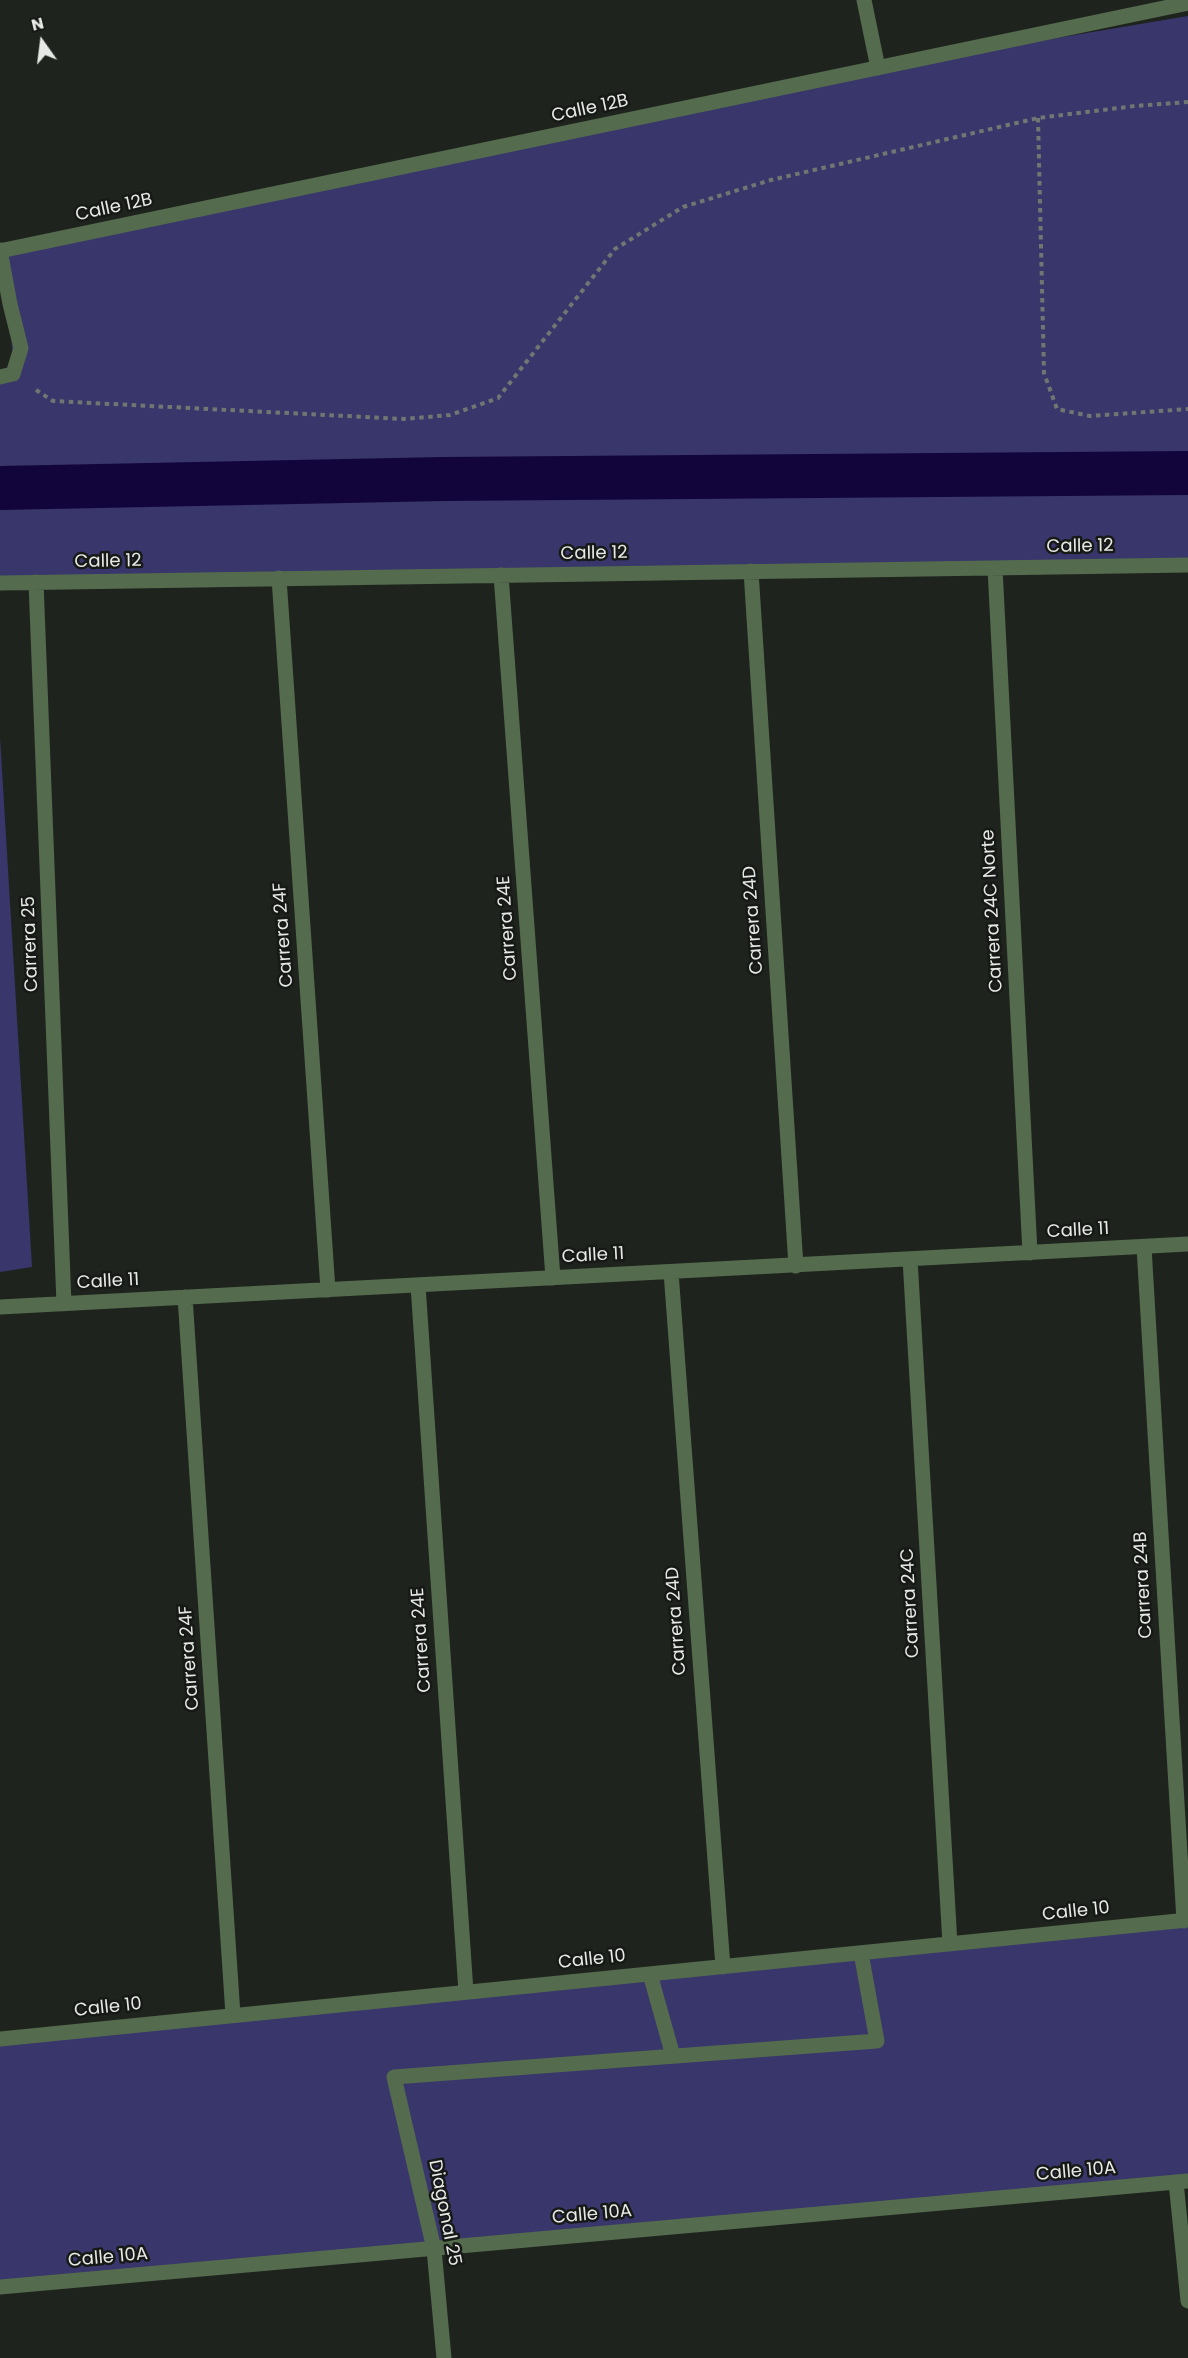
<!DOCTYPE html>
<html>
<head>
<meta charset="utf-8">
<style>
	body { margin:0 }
	#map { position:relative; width:1188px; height:2358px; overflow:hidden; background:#1f231e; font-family:Poppins,sans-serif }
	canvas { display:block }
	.north { position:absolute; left:12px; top:12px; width:60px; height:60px; -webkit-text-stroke:4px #161915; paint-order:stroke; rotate:346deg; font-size:16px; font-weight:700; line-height:24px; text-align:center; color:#e6e9e6 }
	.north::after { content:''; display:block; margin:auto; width:21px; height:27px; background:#e6e9e6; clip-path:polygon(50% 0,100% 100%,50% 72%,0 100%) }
</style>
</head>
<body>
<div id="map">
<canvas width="1188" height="2358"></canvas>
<div class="north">N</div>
</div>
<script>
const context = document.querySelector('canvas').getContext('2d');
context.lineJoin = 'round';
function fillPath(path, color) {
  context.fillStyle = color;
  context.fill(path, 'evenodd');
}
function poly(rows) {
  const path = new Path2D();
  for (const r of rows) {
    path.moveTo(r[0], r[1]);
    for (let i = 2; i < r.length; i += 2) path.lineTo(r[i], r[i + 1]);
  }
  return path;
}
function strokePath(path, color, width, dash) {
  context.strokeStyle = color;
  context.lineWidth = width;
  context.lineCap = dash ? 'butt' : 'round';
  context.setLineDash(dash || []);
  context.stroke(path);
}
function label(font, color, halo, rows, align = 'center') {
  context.font = font + ' Poppins,sans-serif';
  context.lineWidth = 5;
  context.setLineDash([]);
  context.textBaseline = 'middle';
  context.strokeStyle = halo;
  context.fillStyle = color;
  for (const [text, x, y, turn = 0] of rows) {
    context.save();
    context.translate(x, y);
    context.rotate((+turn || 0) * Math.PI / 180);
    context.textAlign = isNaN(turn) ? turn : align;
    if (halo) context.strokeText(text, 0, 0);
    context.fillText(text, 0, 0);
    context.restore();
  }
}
const green = poly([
	[1188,16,1188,565,0,583,0,377,13,373,10,304,0,251,878,68],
	[0,737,32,1267,0,1272],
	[1188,1920,1188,2181,0,2288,0,2039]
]);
const canal = poly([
	[0,488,444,479,1188,473]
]);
const path = poly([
	[1038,118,1044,373,1057,409,1090,416,1188,409],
	[36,390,53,401,404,419,450,415,498,398,615,249,683,207,771,180,1038,118,1135,106,1188,102]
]);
const street = poly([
	[864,0,878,68],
	[0,250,10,304,21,348,13,374,0,377],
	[0,251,1188,3],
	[995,568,1030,1253],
	[751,571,796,1266],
	[501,575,553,1278],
	[279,578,328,1290],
	[36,582,64,1304],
	[0,583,1188,565],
	[1144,1247,1184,1921],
	[910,1259,950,1944],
	[671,1272,723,1967],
	[418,1285,466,1992],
	[185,1297,233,2015],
	[0,1307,1188,1244],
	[650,1974,673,2056],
	[0,2039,1188,1920],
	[1176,2182,1188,2301],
	[0,2287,1188,2181],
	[444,2358,434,2249,394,2077,877,2041,861,1953]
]);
const streetNames = [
	["Calle 12B",590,109,-12],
	["Calle 12B",114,208,-12],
	["Calle 12",1080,547,-1],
	["Calle 12",594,554,-1],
	["Calle 12",108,562,-1],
	["Carrera 24C Norte",993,911,-93],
	["Carrera 24D",754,920,-94],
	["Carrera 24E",508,928,-94],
	["Carrera 24F",284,935,-94],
	["Carrera 25",31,944,-92],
	["Calle 11",1078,1231,-3],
	["Calle 11",593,1256,-3],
	["Calle 11",108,1282,-3],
	["Carrera 24B",1144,1585,-93],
	["Carrera 24C",911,1603,-93],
	["Carrera 24D",677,1621,-94],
	["Carrera 24E",422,1640,-94],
	["Carrera 24F",190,1658,-94],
	["Calle 10",1076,1912,-6],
	["Calle 10",592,1960,-6],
	["Calle 10",108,2008,-6],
	["Calle 10A",1076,2172,-5],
	["Diagonal 25",444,2213,79],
	["Calle 10A",592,2215,-5],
	["Calle 10A",108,2258,-5]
];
fillPath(green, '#38366b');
strokePath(canal, '#12053c', 44);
strokePath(path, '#727672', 4, [4.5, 4.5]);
strokePath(street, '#546b4d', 15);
label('18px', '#e6e9e6', '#161915', streetNames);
</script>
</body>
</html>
